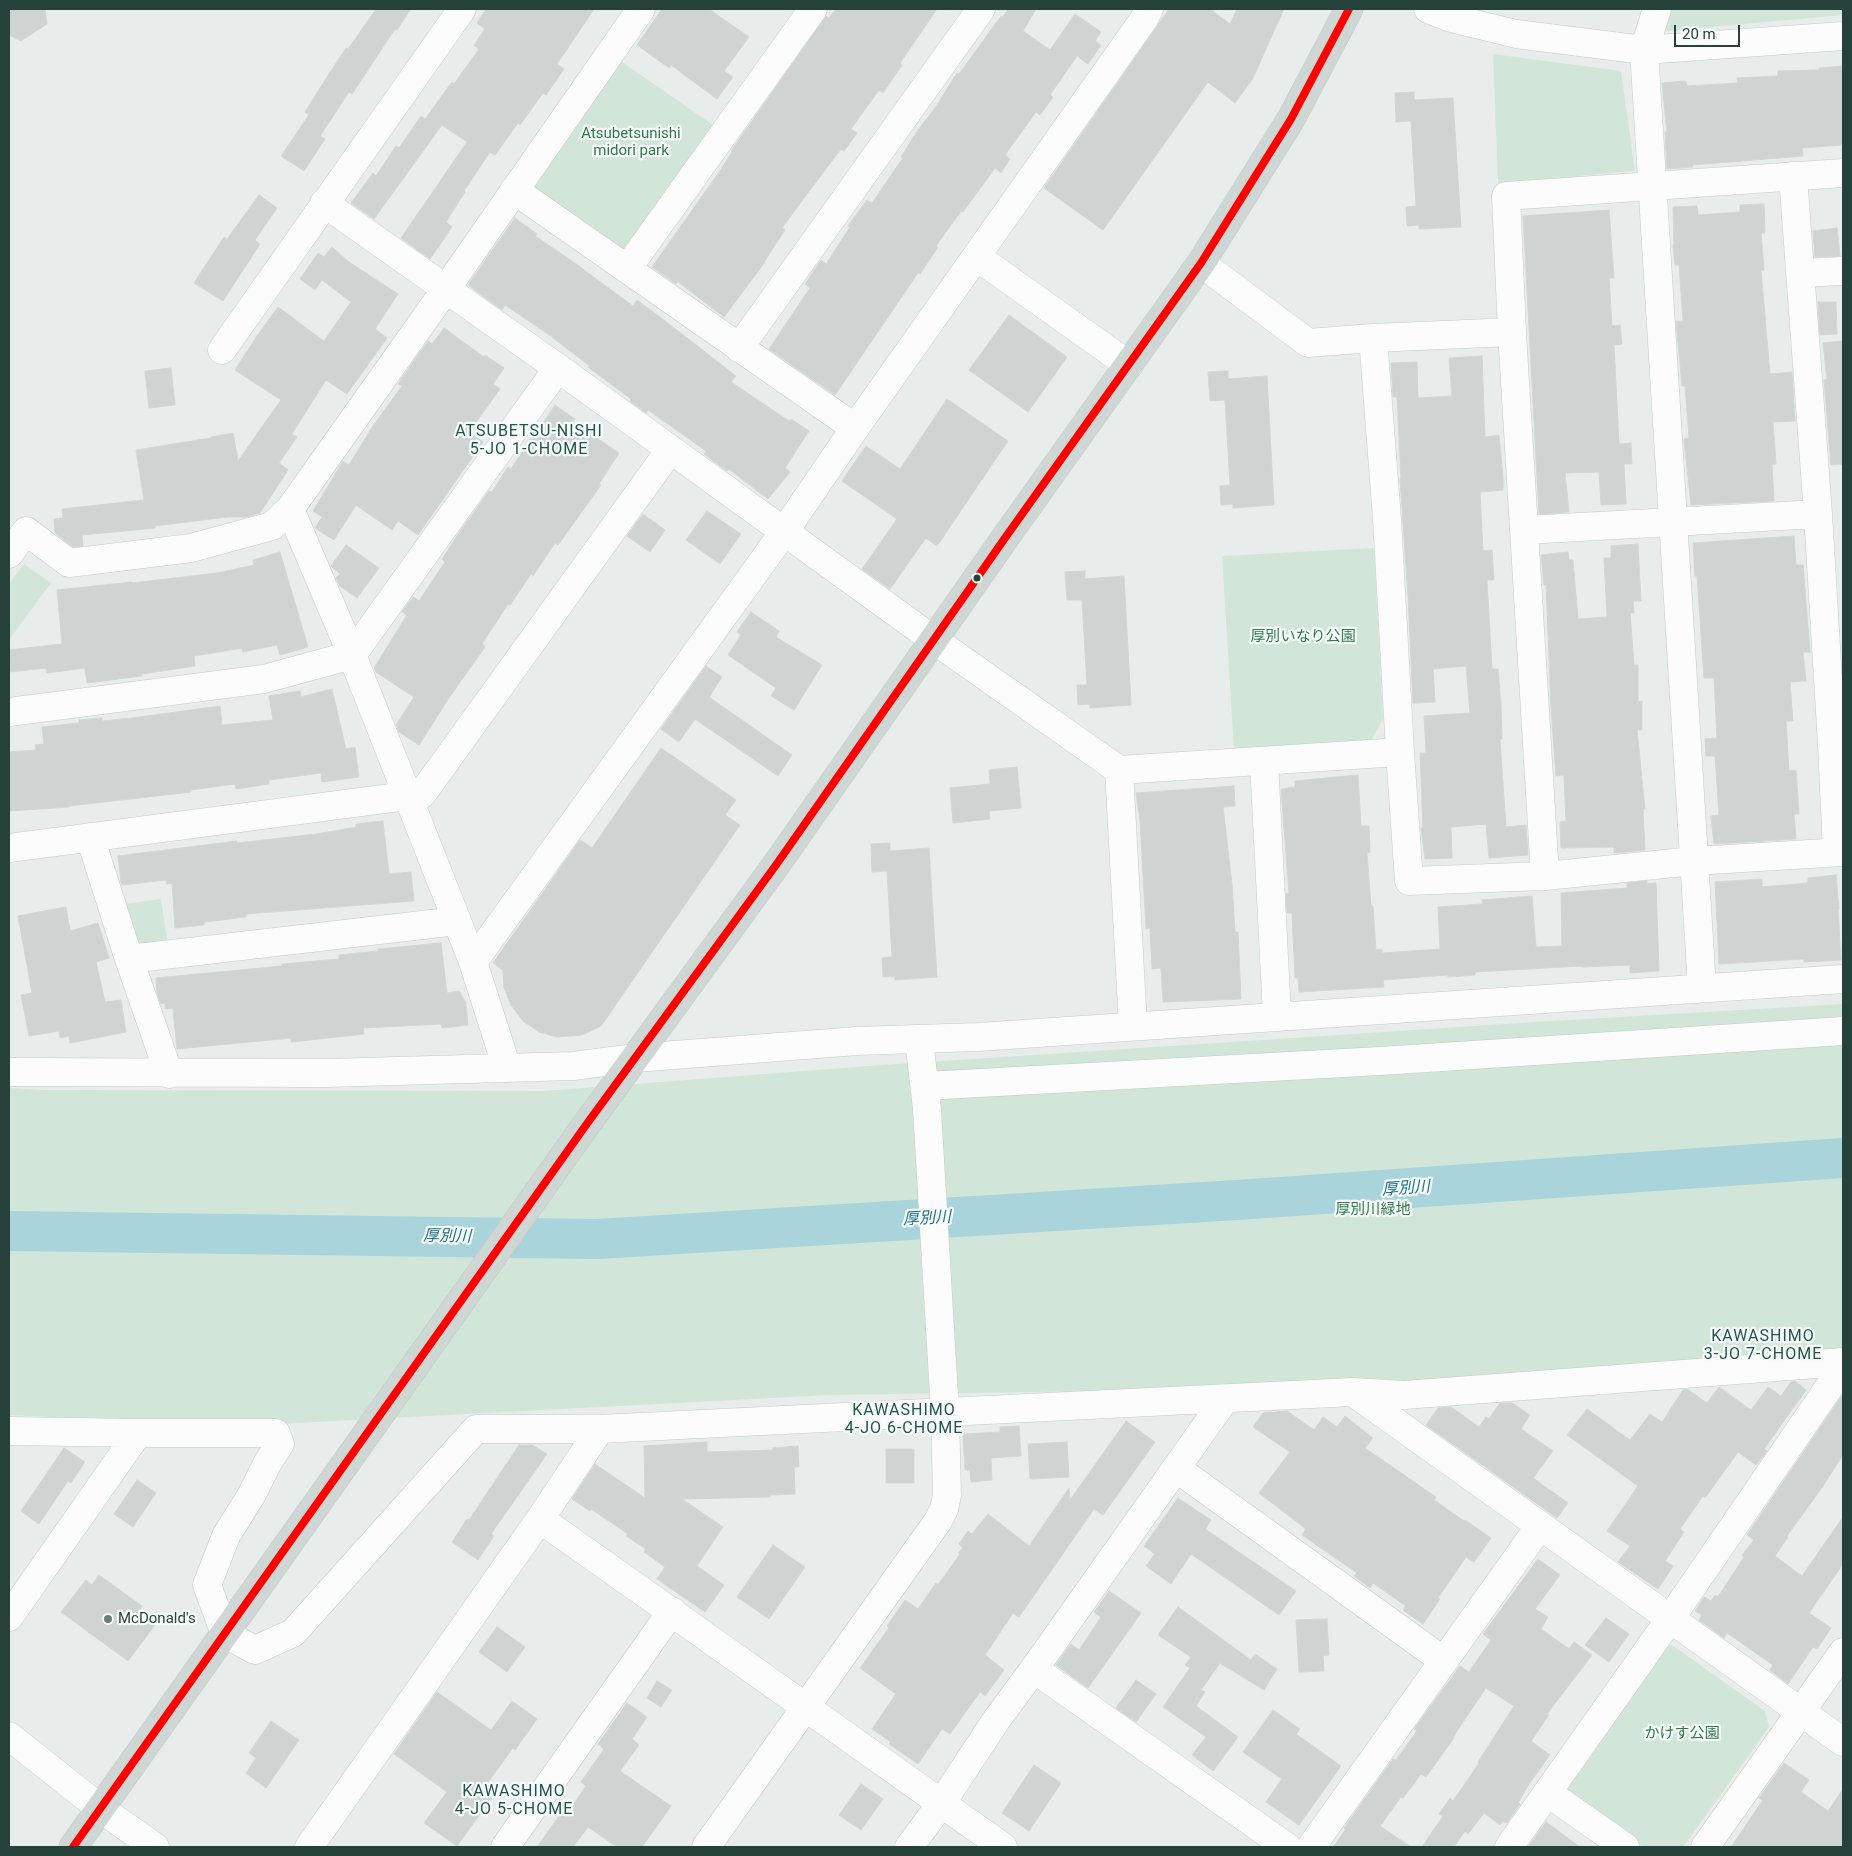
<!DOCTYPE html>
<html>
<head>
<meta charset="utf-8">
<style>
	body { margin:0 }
	#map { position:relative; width:1852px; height:1856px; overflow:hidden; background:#e8edeb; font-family:Roboto,sans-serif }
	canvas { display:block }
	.frame { position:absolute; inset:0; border:10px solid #24423a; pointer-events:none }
	.scale { position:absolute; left:1674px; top:25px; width:66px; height:22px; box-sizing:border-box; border:2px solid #24423a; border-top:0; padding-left:6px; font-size:15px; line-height:18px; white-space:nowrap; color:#24423a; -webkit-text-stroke:4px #f7fbf9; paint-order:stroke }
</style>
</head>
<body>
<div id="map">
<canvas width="1852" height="1856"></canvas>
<div class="frame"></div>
<div class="scale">20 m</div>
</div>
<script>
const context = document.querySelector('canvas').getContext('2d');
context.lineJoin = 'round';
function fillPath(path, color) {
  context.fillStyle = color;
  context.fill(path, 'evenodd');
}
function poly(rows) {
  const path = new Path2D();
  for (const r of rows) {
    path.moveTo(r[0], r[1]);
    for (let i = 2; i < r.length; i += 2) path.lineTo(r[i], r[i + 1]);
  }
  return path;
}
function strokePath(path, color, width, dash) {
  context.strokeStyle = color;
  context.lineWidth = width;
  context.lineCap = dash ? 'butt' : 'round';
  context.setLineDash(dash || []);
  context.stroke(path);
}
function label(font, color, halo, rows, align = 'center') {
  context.font = font + ' Roboto,"Noto Sans JP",sans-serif';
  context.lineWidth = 4.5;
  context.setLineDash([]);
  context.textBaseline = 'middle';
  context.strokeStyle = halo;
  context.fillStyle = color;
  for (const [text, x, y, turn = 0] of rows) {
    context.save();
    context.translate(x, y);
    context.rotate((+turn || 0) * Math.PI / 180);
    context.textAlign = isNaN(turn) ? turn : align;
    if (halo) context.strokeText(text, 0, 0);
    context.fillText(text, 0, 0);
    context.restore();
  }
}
const green = poly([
	[1662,9,1843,9,1843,15,1667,31,1659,17],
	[1493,54,1621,71,1635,171,1498,183],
	[619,60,716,127,621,255,527,188],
	[1374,548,1383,719,1370,742,1234,751,1222,556],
	[24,564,51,583,9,640,9,584],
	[161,899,168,946,140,950,118,905],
	[1843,1004,1843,1352,1379,1387,829,1395,238,1426,9,1415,9,1088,44,1090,544,1091,882,1065,1535,1022],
	[1672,1645,1765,1711,1769,1727,1683,1847,1643,1847,1567,1793,1564,1785,1662,1646]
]);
const river = poly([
	[9,1231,597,1239,1237,1200,1843,1158]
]);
const building = poly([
	[9,9,45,9,47,24,21,41,9,35,9,9],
	[376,9,411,9,397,30,395,29,352,94,349,92,320,136,325,139,304,171,281,156,309,115,305,112,327,77,346,48,348,49,376,9],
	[486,9,594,9,557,64,564,69,546,95,543,93,520,125,518,123,495,155,490,152,464,191,465,192,446,222,452,227,430,259,401,238,467,142,442,125,374,219,351,203,373,173,376,176,396,146,399,148,421,116,425,119,452,82,454,84,479,49,474,45,485,29,477,23,486,9],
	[662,9,709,9,749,37,724,71,733,77,717,99,671,65,669,68,637,45,662,9],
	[836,9,937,9,900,63,902,65,883,93,879,90,851,129,857,133,844,151,841,149,810,190,782,228,785,230,764,262,765,262,724,317,677,281,676,284,652,267,722,168,732,152,731,151,826,16,829,18,836,9],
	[1008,9,1036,9,1023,31,1050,50,1075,14,1101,32,1095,41,1101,45,1088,64,1077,56,1050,95,1053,97,1040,115,1036,112,1005,155,1010,159,1001,173,995,168,963,212,961,211,936,246,938,247,920,274,918,273,835,395,769,349,810,288,805,284,821,260,826,264,850,227,848,226,867,200,872,203,903,158,901,157,918,130,935,108,957,73,959,74,1001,16,1003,17,1008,9],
	[1169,9,1210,9,1230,24,1237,9,1284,9,1252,80,1235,103,1208,82,1103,230,1044,188,1169,9],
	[1843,66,1843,145,1802,148,1803,156,1692,165,1693,167,1667,169,1665,132,1667,132,1662,83,1686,81,1687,86,1738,83,1737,78,1778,76,1778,71,1819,70,1819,68,1843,66],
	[1414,92,1414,100,1453,98,1461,227,1419,229,1419,225,1407,226,1406,207,1416,206,1411,121,1396,122,1395,93,1414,92],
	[259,195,277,208,255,240,260,244,223,301,194,283,224,237,227,239,259,195],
	[1764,204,1765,233,1761,233,1764,270,1761,270,1770,374,1792,372,1795,421,1773,422,1776,464,1772,464,1774,501,1691,505,1684,439,1689,438,1685,386,1682,386,1676,321,1683,321,1679,265,1675,265,1673,245,1674,245,1673,207,1697,206,1698,215,1740,212,1740,205,1764,204],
	[1609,210,1614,278,1609,278,1612,326,1620,325,1622,344,1614,345,1619,444,1631,443,1632,464,1624,464,1626,504,1601,505,1599,472,1565,473,1569,512,1539,514,1523,216,1609,210],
	[515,218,537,234,535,236,572,261,633,306,637,300,660,317,736,376,731,382,789,421,791,419,809,431,785,468,790,472,768,499,729,469,727,471,704,454,706,451,648,410,646,413,630,401,631,399,588,367,590,366,545,332,505,305,502,310,468,285,515,218],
	[1837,228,1840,256,1815,257,1813,231,1837,228],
	[332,247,349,262,398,294,375,329,387,338,347,394,326,380,292,434,297,437,279,463,288,470,260,513,246,517,227,517,155,526,155,528,82,535,83,546,73,547,55,533,54,519,63,518,62,509,144,500,136,450,211,438,211,437,233,433,238,461,281,400,235,370,257,336,278,307,324,341,351,302,322,280,315,290,300,279,318,253,324,257,332,247],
	[1818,302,1836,302,1837,334,1820,335,1818,302],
	[1009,315,1067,357,1028,412,969,370,1009,315],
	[444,328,484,357,485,355,504,368,493,384,500,389,469,432,483,442,418,535,398,521,392,530,356,505,334,540,315,528,322,517,313,511,343,461,349,465,373,426,402,386,398,384,428,341,432,344,444,328],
	[1843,341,1843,464,1831,465,1824,380,1827,380,1823,343,1843,341],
	[1482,356,1485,437,1499,435,1503,477,1503,490,1480,492,1483,551,1492,550,1494,580,1487,580,1492,669,1498,669,1501,704,1502,739,1500,739,1506,827,1526,825,1528,855,1489,858,1486,824,1451,827,1452,858,1425,859,1421,828,1423,828,1420,753,1426,753,1424,716,1470,713,1466,666,1433,669,1435,702,1413,703,1408,595,1400,479,1401,479,1397,397,1393,397,1391,363,1417,362,1418,398,1452,396,1449,358,1482,356],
	[171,368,175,405,149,408,145,371,171,368],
	[1228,371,1228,379,1267,376,1274,505,1233,508,1233,504,1221,505,1220,486,1230,485,1225,400,1210,401,1208,372,1228,371],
	[947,399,1008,441,937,546,926,538,890,589,862,569,897,519,842,481,866,446,900,469,947,399],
	[555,405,575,419,573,422,619,453,599,484,601,485,558,545,555,543,533,576,531,574,510,605,508,604,482,644,485,647,449,698,419,745,399,732,396,725,414,697,376,672,374,668,407,615,402,612,413,597,419,601,445,562,442,559,459,533,489,491,492,492,508,467,511,469,531,438,532,439,555,405],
	[707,511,741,534,720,564,686,540,707,511],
	[643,514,665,530,650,552,627,536,643,514],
	[1794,536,1796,565,1803,565,1810,652,1803,652,1806,681,1790,682,1793,721,1786,721,1789,771,1796,770,1799,814,1794,814,1796,839,1714,844,1711,816,1719,815,1715,756,1706,756,1705,739,1717,738,1714,678,1704,678,1697,576,1695,576,1693,543,1794,536],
	[1638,544,1641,601,1633,601,1634,613,1630,613,1634,665,1638,665,1638,702,1642,701,1642,730,1637,730,1645,809,1643,809,1645,850,1614,853,1614,847,1561,848,1560,822,1566,821,1564,775,1556,776,1551,707,1546,584,1544,585,1541,555,1568,552,1569,560,1573,560,1578,619,1607,617,1604,558,1611,558,1611,546,1638,544],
	[346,545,379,568,357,598,340,586,336,578,340,574,331,566,346,545],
	[280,552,308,647,280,655,277,645,243,652,242,648,194,656,195,666,142,674,142,676,87,683,85,668,47,673,46,668,9,672,9,650,62,644,57,590,132,582,132,583,217,573,254,565,253,560,280,552],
	[1085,571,1085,579,1124,576,1131,705,1090,708,1090,704,1078,705,1077,685,1087,685,1082,600,1067,600,1065,572,1085,571],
	[751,612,779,631,776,637,822,665,794,710,771,696,776,688,728,655,741,635,737,632,751,612],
	[706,666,722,677,709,697,792,755,778,776,695,719,679,742,661,729,706,666],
	[332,689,346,749,355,747,359,777,322,782,321,773,269,780,269,784,236,789,235,784,191,790,191,792,69,806,69,807,9,811,9,752,36,750,35,745,44,744,42,727,79,723,79,720,102,718,102,721,132,718,220,706,222,725,273,720,269,696,300,691,301,697,332,689],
	[661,748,736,800,725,815,740,825,601,1026,582,1035,557,1037,539,1032,523,1021,511,1005,504,988,503,970,493,963,580,840,592,848,661,748],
	[1017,767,1021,808,989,811,990,819,953,823,950,788,990,784,989,770,1017,767],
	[1358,775,1361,826,1369,826,1370,852,1367,853,1371,906,1373,906,1376,950,1382,949,1382,953,1440,949,1438,907,1483,904,1482,900,1532,896,1536,947,1562,946,1561,893,1627,888,1627,883,1647,881,1647,884,1656,883,1659,971,1630,973,1630,965,1581,967,1581,966,1475,972,1475,975,1448,977,1448,975,1383,980,1384,987,1299,992,1298,978,1295,978,1292,913,1287,913,1286,894,1289,893,1281,789,1295,787,1295,781,1358,775],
	[1234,786,1235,806,1223,807,1232,884,1235,932,1238,932,1241,999,1163,1002,1161,968,1152,969,1150,928,1146,929,1140,820,1136,793,1234,786],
	[383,821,389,874,411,872,414,901,246,914,246,917,204,922,204,925,175,928,172,883,167,884,166,880,122,885,121,882,118,856,237,841,237,843,317,834,356,827,356,824,383,821],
	[890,843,890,851,929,848,937,977,895,980,895,976,883,977,882,958,892,957,887,871,872,872,871,844,890,843],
	[1836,875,1839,909,1838,909,1841,960,1804,962,1804,959,1719,964,1715,882,1762,879,1762,887,1808,883,1808,878,1836,875],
	[66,907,70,931,98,923,109,958,96,962,105,1002,121,1000,126,1032,70,1043,69,1036,60,1038,59,1031,29,1036,21,995,32,993,18,916,66,907],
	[441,943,447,993,459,991,466,1003,468,1025,442,1028,441,1024,363,1028,364,1034,291,1042,291,1038,177,1049,173,1008,165,1009,165,1003,161,1004,157,993,156,978,282,966,282,964,339,959,339,955,379,951,378,949,441,943],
	[1795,1381,1806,1390,1764,1449,1767,1451,1756,1465,1738,1452,1705,1498,1703,1496,1680,1529,1684,1532,1665,1561,1673,1566,1658,1589,1618,1562,1630,1546,1607,1531,1638,1486,1567,1435,1587,1409,1630,1440,1650,1414,1662,1422,1683,1390,1687,1389,1707,1403,1719,1387,1751,1410,1768,1387,1781,1396,1791,1382,1795,1381],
	[1843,1394,1843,1455,1821,1489,1787,1536,1788,1537,1775,1556,1802,1576,1843,1517,1843,1564,1809,1613,1831,1628,1817,1649,1813,1647,1788,1684,1770,1670,1773,1665,1727,1633,1724,1638,1699,1620,1702,1615,1695,1611,1704,1597,1711,1601,1715,1595,1718,1597,1744,1557,1742,1555,1754,1540,1747,1535,1843,1394],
	[1500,1403,1512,1403,1530,1415,1521,1429,1553,1451,1533,1478,1568,1503,1557,1518,1426,1425,1438,1408,1451,1407,1479,1427,1486,1417,1489,1419,1500,1403],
	[1287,1411,1314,1430,1323,1417,1337,1427,1345,1416,1373,1438,1365,1448,1436,1497,1434,1500,1464,1521,1465,1520,1491,1538,1474,1562,1466,1557,1438,1598,1440,1599,1423,1624,1403,1610,1406,1606,1373,1583,1370,1588,1354,1576,1357,1573,1302,1535,1306,1529,1259,1493,1290,1452,1253,1427,1263,1413,1287,1411],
	[1126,1421,1155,1442,1103,1515,1094,1509,1019,1617,1013,1613,985,1655,1004,1670,985,1696,980,1692,950,1734,942,1729,918,1764,889,1744,891,1742,872,1729,896,1694,860,1668,889,1628,887,1626,905,1600,918,1609,936,1583,938,1585,960,1554,958,1553,963,1548,959,1544,968,1531,972,1534,988,1514,1029,1546,1069,1488,1070,1500,1126,1421],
	[1019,1426,1021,1456,991,1458,992,1480,971,1482,970,1470,965,1470,963,1434,1000,1432,1000,1427,1019,1426],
	[707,1442,707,1452,773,1450,773,1448,798,1446,799,1467,794,1467,795,1494,770,1495,770,1497,682,1499,723,1527,697,1566,724,1585,705,1612,657,1579,665,1567,644,1552,646,1549,626,1536,628,1534,591,1509,590,1511,572,1499,595,1464,645,1498,644,1446,707,1442],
	[1067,1442,1069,1477,1030,1479,1028,1444,1067,1442],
	[519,1445,532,1445,547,1454,491,1534,494,1536,478,1560,452,1542,467,1519,469,1520,519,1445],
	[64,1448,85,1462,71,1483,68,1481,39,1524,21,1511,64,1448],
	[886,1449,914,1449,914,1483,886,1483,886,1449],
	[137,1480,156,1493,133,1527,114,1514,137,1480],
	[1178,1498,1211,1520,1205,1529,1296,1591,1279,1615,1191,1554,1171,1584,1146,1566,1155,1554,1144,1546,1178,1498],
	[773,1545,805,1567,769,1619,737,1597,773,1545],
	[1538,1559,1560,1575,1535,1609,1548,1617,1541,1629,1569,1649,1574,1642,1592,1655,1547,1714,1549,1715,1531,1741,1550,1755,1529,1784,1518,1803,1520,1804,1507,1823,1503,1821,1500,1825,1484,1813,1468,1834,1465,1831,1454,1847,1422,1847,1443,1816,1439,1814,1450,1798,1453,1801,1479,1763,1478,1762,1514,1706,1486,1688,1453,1737,1454,1738,1426,1777,1421,1774,1403,1798,1401,1797,1380,1826,1411,1847,1333,1847,1346,1829,1344,1828,1393,1759,1396,1760,1417,1731,1414,1729,1460,1666,1469,1672,1491,1640,1483,1634,1538,1559],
	[99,1575,142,1606,137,1613,155,1625,128,1661,61,1612,86,1580,92,1585,99,1575],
	[1109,1591,1141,1613,1088,1688,1056,1665,1071,1644,1079,1650,1101,1617,1094,1612,1109,1591],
	[1178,1607,1251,1660,1255,1654,1277,1669,1264,1690,1220,1663,1201,1690,1205,1692,1196,1706,1238,1737,1213,1771,1192,1755,1206,1737,1163,1707,1190,1668,1185,1665,1191,1657,1158,1635,1178,1607],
	[1606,1618,1629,1634,1609,1662,1585,1645,1606,1618],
	[1327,1619,1329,1655,1323,1656,1324,1671,1299,1672,1296,1620,1327,1619],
	[497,1627,525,1647,507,1672,479,1652,497,1627],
	[1136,1680,1156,1694,1136,1722,1116,1708,1136,1680],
	[657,1681,672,1690,661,1707,647,1698,657,1681],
	[437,1692,491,1730,512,1701,537,1719,515,1750,513,1748,486,1785,496,1792,457,1846,424,1823,447,1792,394,1754,437,1692],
	[627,1703,647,1717,632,1739,639,1745,620,1771,671,1806,642,1847,617,1847,588,1827,573,1847,537,1847,562,1812,566,1815,586,1786,581,1782,604,1749,598,1744,627,1703],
	[1273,1710,1300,1729,1296,1734,1341,1766,1299,1825,1266,1802,1282,1779,1243,1752,1273,1710],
	[271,1721,299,1740,266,1788,246,1773,256,1758,249,1753,271,1721],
	[1784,1763,1809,1780,1801,1792,1828,1811,1843,1789,1843,1847,1731,1847,1763,1800,1759,1798,1784,1763],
	[1034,1765,1061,1783,1029,1831,1002,1813,1034,1765],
	[861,1784,883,1799,861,1830,839,1815,861,1784],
	[1546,1822,1580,1847,1528,1847,1546,1822]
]);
const minor = poly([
	[1428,9,1451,18,1516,34,1644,50,1843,36],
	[1657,9,1644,50,1702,988],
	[1793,176,1818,514,1832,745,1837,852],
	[514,190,855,428],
	[324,203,558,368,934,640,1119,770,1400,752],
	[977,257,1129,365],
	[1201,263,1308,343,1373,338,1512,332],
	[627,269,813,9],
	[1801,273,1843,271],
	[1373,338,1387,519,1400,752,1409,881,1545,876,1694,861,1843,852],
	[739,348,981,9],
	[222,350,462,9],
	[290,509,352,655,457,921,473,962,507,1068],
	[1525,530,1818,514],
	[9,554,26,531,69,563,191,548,272,526,290,509,446,289,641,9],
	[9,712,264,679,352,655,558,368],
	[1264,761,1277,1016],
	[1119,770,1133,1026],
	[90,837,129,959,169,1074],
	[9,848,422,794,670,450],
	[1545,876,1512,332,1506,196,1843,173],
	[129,959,457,921],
	[473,962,784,532,855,428,1144,19,1149,9],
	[9,1072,327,1073,573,1066,635,1058,857,1041,978,1037,1843,979],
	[925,1086,1380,1061,1843,1031],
	[1353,1392,1843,1742],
	[9,1431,138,1433,276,1433,280,1444,268,1462,252,1494,226,1536,207,1585,225,1634,255,1650,293,1633,476,1429,600,1429,1353,1392,1404,1395,1843,1362],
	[1176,1468,1444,1661],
	[540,1519,1003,1847],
	[9,1617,138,1433],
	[1034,1669,1287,1847],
	[9,1736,101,1809,155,1847],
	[1548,1793,1625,1847],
	[309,1847,540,1519,600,1429],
	[505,1847,672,1611],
	[706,1847,938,1521,944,1509,947,1495,945,1413,927,1109,919,1040],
	[909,1847,941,1804,997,1719,1034,1669,1225,1399],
	[1311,1847,1540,1526],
	[1509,1847,1670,1619,1843,1367],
	[1705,1847,1843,1652]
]);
const major = poly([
	[73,1847,586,1125,776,865,1005,538,1201,263,1291,119,1349,9]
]);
const bus1 = poly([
	[73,1847,586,1125,776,865,1005,538,1201,263,1291,119,1349,9]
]);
const markers = [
	[977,578,4.5,"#24423a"],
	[108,1619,5,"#697e78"]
];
const parkNames = [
	["Atsubetsunishi",631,134],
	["midori park",631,151],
	["厚別いなり公園",1303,637],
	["厚別川緑地",1373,1210],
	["かけす公園",1682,1734]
];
const poiNames = [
	["McDonald's",118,1619]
];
const neighbourhoodNames = [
	["ATSUBETSU-NISHI",529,432],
	["5-JO 1-CHOME",529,450],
	["KAWASHIMO",1763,1337],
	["3-JO 7-CHOME",1763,1355],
	["KAWASHIMO",904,1411],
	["4-JO 6-CHOME",904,1429],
	["KAWASHIMO",514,1792],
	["4-JO 5-CHOME",514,1810]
];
const waterNames = [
	["厚別川",1406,1189,-4],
	["厚別川",927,1219,-3],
	["厚別川",447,1237,1]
];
fillPath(green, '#d1e6d8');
strokePath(river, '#a9d4db', 40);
fillPath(building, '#cfd4d2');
strokePath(building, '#d1d6d4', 1);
strokePath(minor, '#c5cac8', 29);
strokePath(major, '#c3ccc9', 29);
strokePath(minor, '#fcfcfc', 28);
strokePath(major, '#cfd7d5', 28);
strokePath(bus1, '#f00', 8);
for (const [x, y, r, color] of markers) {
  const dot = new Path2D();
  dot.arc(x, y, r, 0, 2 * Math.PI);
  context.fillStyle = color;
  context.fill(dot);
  strokePath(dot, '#f7fbf9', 2);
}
label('15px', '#2d7a4b', '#f7fbf9', parkNames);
label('15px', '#24423a', '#f7fbf9', poiNames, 'left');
context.letterSpacing = '1px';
label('16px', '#1f5548', '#f7fbf9', neighbourhoodNames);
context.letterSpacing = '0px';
label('italic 16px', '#1c6f80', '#f7fbf9', waterNames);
</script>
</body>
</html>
